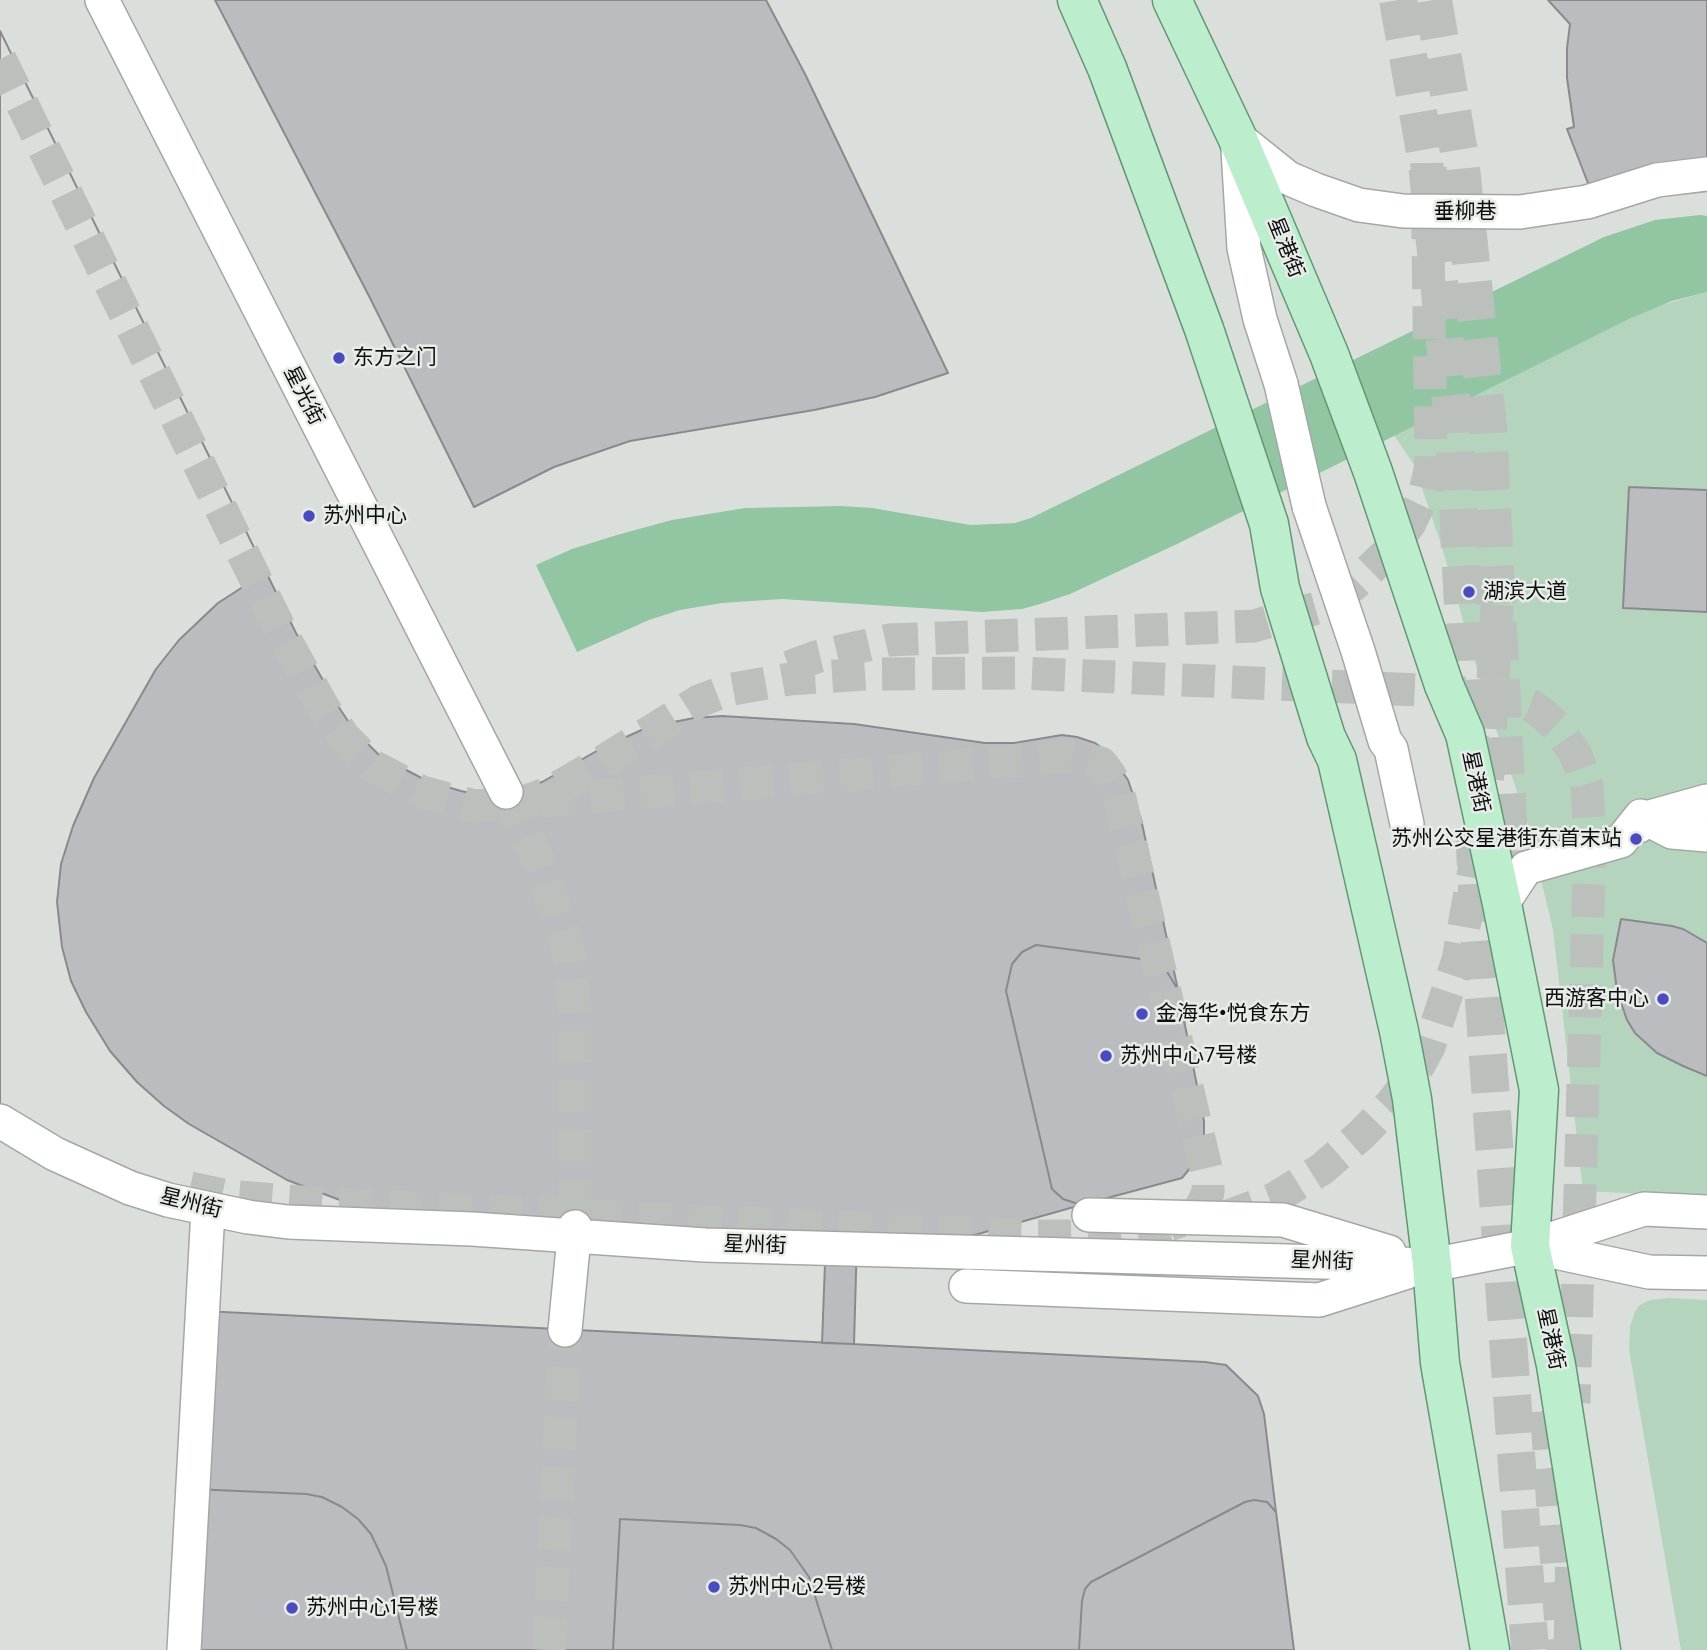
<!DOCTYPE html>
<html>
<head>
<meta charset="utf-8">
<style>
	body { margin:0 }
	canvas { display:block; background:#dbdfdc }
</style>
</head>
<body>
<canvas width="1707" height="1650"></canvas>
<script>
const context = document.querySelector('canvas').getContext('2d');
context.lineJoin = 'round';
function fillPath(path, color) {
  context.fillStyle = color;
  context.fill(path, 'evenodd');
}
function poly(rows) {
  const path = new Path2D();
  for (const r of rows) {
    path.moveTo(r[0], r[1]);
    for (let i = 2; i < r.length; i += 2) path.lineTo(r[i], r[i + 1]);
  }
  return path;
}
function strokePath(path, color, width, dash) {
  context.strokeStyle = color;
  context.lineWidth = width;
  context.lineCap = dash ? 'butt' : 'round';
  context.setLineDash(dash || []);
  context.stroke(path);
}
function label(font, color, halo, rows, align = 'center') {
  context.font = font + ' "DM Sans","Noto Sans SC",sans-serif';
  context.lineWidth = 5;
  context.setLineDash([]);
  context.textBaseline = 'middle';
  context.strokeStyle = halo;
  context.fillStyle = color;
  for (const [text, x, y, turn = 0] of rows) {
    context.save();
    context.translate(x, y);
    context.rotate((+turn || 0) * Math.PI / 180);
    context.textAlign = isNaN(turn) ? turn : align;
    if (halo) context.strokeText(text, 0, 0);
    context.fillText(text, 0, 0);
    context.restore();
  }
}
const green = poly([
	[1707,292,1707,1197,1583,1191,1553,930,1527,821,1486,700,1441,544,1414,465,1394,435,1649,309],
	[1669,1298,1707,1300,1707,1650,1681,1650,1629,1350,1630,1327,1635,1311,1640,1305,1650,1300]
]);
const water = poly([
	[1700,215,1707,216,1707,292,1672,301,1631,318,1177,544,1070,594,1040,604,1022,609,982,612,782,599,722,603,680,610,649,620,577,652,536,565,572,549,617,535,672,520,745,508,841,506,872,508,971,525,1015,523,1031,518,1604,237,1655,220]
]);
const building = poly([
	[215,0,766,0,805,74,948,373,875,397,814,410,630,441,554,467,474,507,369,296,215,0],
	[1548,0,1707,0,1707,165,1591,191,1567,129,1574,127,1567,78,1567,48,1570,24,1548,0],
	[0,31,296,633,336,703,354,730,380,756,427,781,461,791,475,794,519,790,542,782,602,748,648,727,694,718,722,716,854,724,985,743,1014,743,1062,735,1077,737,1095,743,1109,753,1128,780,1141,819,1178,990,1166,970,1149,960,1036,945,1022,952,1012,964,1006,991,1052,1189,1063,1199,1081,1205,971,1236,941,1240,226,1206,0,1126,0,31],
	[0,31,266,572,218,603,179,640,156,669,94,778,73,826,61,864,57,902,62,947,71,981,86,1012,110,1051,137,1082,164,1106,189,1124,287,1180,382,1216,226,1206,0,1126,0,31],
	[1629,487,1707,490,1707,612,1623,608,1629,487],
	[1621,919,1672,926,1683,929,1707,943,1707,1076,1683,1066,1657,1053,1635,1033,1627,1020,1617,991,1613,960,1621,919],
	[1036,945,1149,960,1166,970,1178,990,1204,1121,1204,1143,1196,1161,1182,1178,1081,1205,1063,1199,1052,1189,1006,991,1012,964,1022,952,1036,945],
	[826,1237,857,1238,854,1344,822,1343,826,1237],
	[204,1311,1205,1362,1226,1365,1258,1396,1264,1414,1276,1512,1267,1502,1254,1500,1245,1502,1091,1582,1085,1589,1082,1601,1079,1650,832,1650,809,1577,790,1550,776,1539,756,1528,740,1525,620,1519,613,1650,407,1650,386,1566,371,1534,358,1519,342,1507,322,1497,306,1494,193,1489,204,1311],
	[193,1489,306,1494,322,1497,342,1507,358,1519,371,1534,386,1566,407,1650,184,1650,193,1489],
	[1254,1500,1267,1502,1276,1512,1294,1650,1079,1650,1082,1601,1085,1589,1091,1582,1245,1502,1254,1500],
	[620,1519,740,1525,756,1528,776,1539,790,1550,809,1577,832,1650,613,1650,620,1519]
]);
const minorTunnel = poly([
	[0,59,285,639,325,710,345,738,373,766,422,792,475,806,521,803,548,793,607,759,699,701,728,690,790,679,866,674,1020,673,1443,691,1508,697,1532,706,1543,714,1556,726,1576,755,1587,786,1590,839,1574,1403],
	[789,667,816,657,889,640,1254,626,1320,607,1355,584,1391,549,1410,523,1425,492,1431,466,1427,163],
	[506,792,540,864,565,937,570,960,575,1019,575,1227],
	[541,801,1070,756,1101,763,1110,775,1118,790,1208,1177,1208,1193,1197,1215,1169,1225],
	[190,1188,227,1196,327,1204,1031,1236,1094,1236,1173,1228],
	[1223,1218,1274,1199,1322,1169,1362,1134,1391,1104,1414,1074,1429,1047,1458,960,1481,830,1488,773,1497,605],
	[549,1650,565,1330],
	[1570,1650,1572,1540]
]);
const majorTunnel = poly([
	[1398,0,1427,163,1454,431,1470,743],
	[1433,0,1460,158,1488,429,1512,901],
	[1474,827,1479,931,1530,1650],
	[1549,1411,1565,1650]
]);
const minor = poly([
	[102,0,506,792],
	[1237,137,1288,178,1316,190,1359,205,1403,211,1520,212,1587,202,1657,180,1707,174],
	[1238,150,1244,248,1260,319,1281,384],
	[1309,506,1358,651,1385,741,1391,749,1407,824],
	[1639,826,1650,817,1707,801],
	[1502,904,1526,868,1621,841,1641,816,1672,832,1707,835],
	[0,1121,55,1154,130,1188,168,1200,248,1217,288,1222,472,1229,705,1245,1432,1265,1530,1246,1644,1209,1707,1212],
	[1089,1215,1283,1220,1389,1252],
	[1532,1247,1649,1272,1707,1273],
	[966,1286,1319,1300,1407,1272],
	[565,1330,575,1227],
	[184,1650,208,1210]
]);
const major = poly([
	[1077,0,1107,68,1204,329,1269,524,1280,588,1326,737,1337,760,1399,1031,1412,1099,1432,1265,1440,1363,1490,1650],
	[1172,0,1237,137,1329,354,1373,472,1444,685,1465,734,1502,904,1539,1090,1530,1246,1556,1365,1601,1650]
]);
const minorBridge = poly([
	[1281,384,1309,506]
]);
const markers = [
	[339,358,7,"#4a4bc1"],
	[309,516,7,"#4a4bc1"],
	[1469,592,7,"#4a4bc1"],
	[1636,839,7,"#4a4bc1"],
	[1663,999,7,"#4a4bc1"],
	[1142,1014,7,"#4a4bc1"],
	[1106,1056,7,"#4a4bc1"],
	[714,1587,7,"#4a4bc1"],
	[292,1608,7,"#4a4bc1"]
];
const streetNames = [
	["垂柳巷",1465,212],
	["星港街",1285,248,68],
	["星光街",303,396,63],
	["星港街",1475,782,78],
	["星州街",191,1204,14],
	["星州街",755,1246,2],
	["星州街",1322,1262,2],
	["星港街",1550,1339,78]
];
const poiNames = [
	["东方之门",353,358],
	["苏州中心",323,516],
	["湖滨大道",1483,592],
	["苏州公交星港街东首末站",1622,839,"right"],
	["西游客中心",1649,999,"right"],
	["金海华•悦食东方",1156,1014],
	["苏州中心7号楼",1120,1056],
	["苏州中心2号楼",728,1587],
	["苏州中心1号楼",306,1608]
];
fillPath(green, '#b5d4be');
fillPath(water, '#92c5a2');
fillPath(building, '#bbbcc0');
strokePath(building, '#8a8a8e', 2);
strokePath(minorTunnel, '#bcc0bd', 33, [33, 17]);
strokePath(majorTunnel, '#bcc0bd', 38, [38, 19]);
strokePath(minor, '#a4a8a5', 36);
strokePath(major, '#629774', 41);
strokePath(minor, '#fff', 33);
strokePath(major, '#bcedcd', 38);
strokePath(minorBridge, '#a4a8a5', 36, []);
strokePath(minorBridge, '#fff', 33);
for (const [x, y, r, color] of markers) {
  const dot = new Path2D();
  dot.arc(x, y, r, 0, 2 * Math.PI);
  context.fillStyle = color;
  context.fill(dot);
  strokePath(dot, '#e8ece9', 2.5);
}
label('21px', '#0c0e0d', '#e8ece9', streetNames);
label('21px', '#0c0e0d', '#e8ece9', poiNames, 'left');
</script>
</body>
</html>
